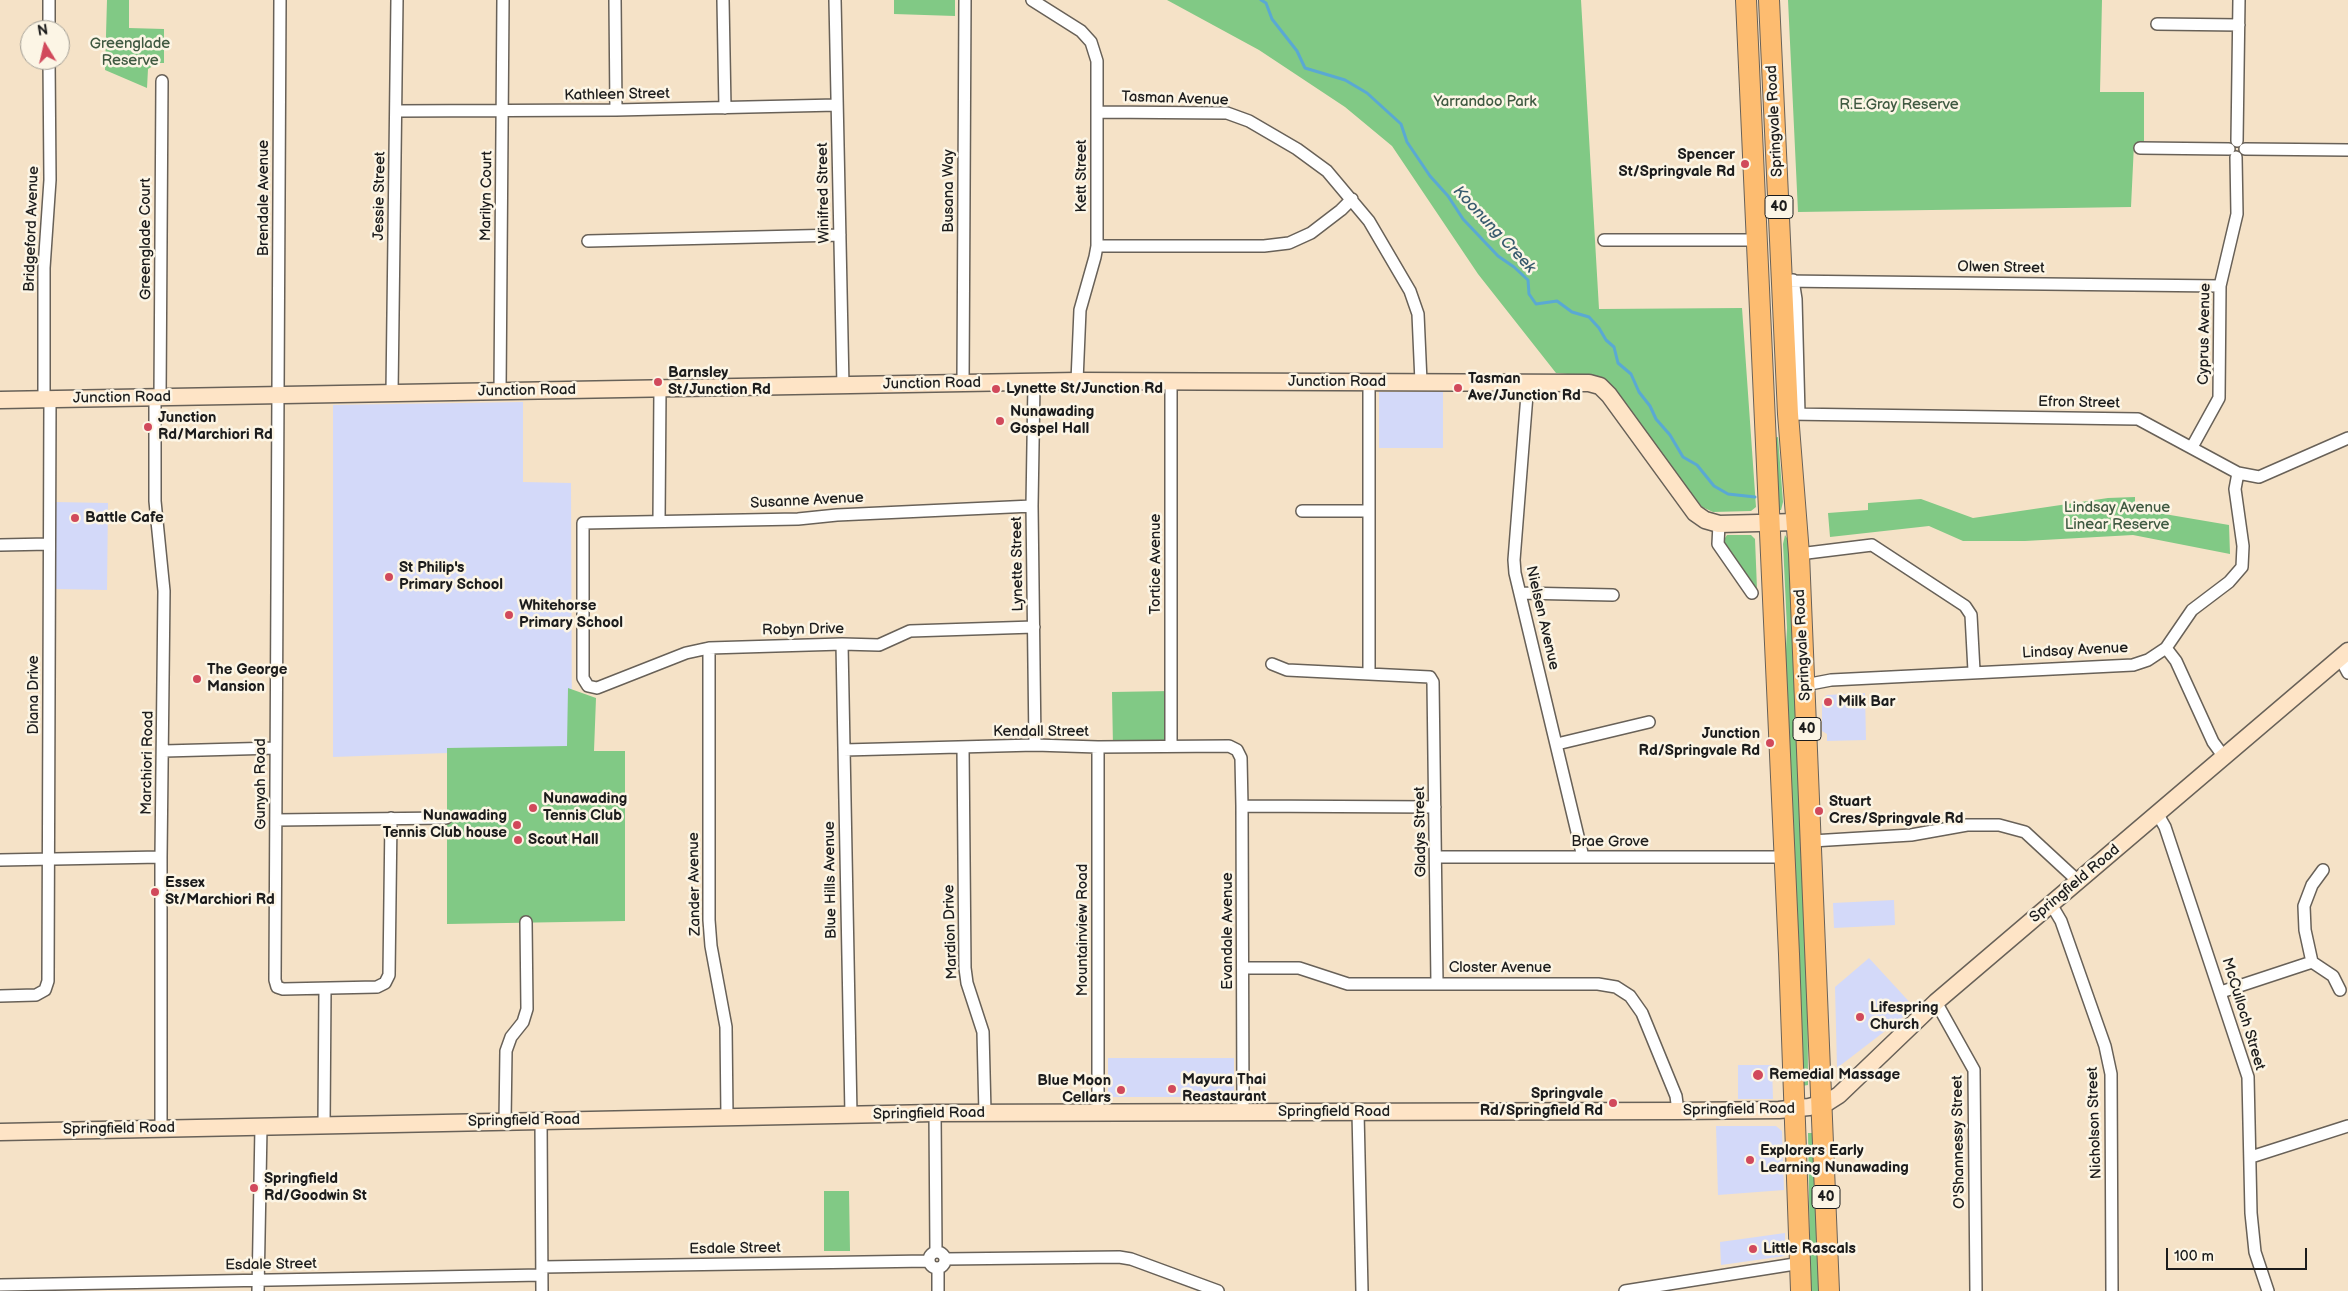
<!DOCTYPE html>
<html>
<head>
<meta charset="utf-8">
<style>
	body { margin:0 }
	#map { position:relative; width:2348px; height:1291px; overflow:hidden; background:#f5e2c7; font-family:"Balsamiq Sans",sans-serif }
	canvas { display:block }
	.north { position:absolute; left:20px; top:20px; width:50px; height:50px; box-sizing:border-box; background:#fcf5e5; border:1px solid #a29e95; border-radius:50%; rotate:351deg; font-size:14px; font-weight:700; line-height:20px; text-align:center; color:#1c1c1c }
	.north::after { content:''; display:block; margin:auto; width:18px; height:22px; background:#d1495b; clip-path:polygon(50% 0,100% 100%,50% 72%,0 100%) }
	.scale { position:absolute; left:2166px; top:1248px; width:141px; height:22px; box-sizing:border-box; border:2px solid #1c1c1c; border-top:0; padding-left:6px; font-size:15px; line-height:18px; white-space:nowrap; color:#1c1c1c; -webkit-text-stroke:4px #fcf5e5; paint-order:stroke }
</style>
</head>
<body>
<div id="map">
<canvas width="2348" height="1291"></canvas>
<div class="north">N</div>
<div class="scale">100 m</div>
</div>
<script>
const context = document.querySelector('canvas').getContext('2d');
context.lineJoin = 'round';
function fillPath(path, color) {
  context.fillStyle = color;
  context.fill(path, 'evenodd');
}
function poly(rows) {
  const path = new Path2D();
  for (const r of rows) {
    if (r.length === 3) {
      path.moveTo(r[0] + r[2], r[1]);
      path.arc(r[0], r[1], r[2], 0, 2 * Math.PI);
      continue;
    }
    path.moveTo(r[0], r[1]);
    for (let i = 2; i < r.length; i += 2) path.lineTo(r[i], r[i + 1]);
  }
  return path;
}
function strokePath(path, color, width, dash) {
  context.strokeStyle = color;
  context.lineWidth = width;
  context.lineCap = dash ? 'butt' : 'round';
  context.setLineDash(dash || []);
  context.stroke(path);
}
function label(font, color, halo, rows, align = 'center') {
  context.font = font + ' "Balsamiq Sans",sans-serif';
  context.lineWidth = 5;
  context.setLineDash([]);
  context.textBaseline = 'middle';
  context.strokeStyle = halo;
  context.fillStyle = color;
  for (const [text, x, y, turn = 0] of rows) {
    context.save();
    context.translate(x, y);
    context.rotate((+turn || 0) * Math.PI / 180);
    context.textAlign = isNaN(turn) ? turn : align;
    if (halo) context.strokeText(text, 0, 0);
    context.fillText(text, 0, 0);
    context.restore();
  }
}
const built = poly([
	[1379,392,1443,392,1443,448,1379,448],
	[523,402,523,482,571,483,572,748,447,749,447,753,333,757,333,405],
	[55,502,108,503,107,590,55,589],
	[1865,693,1866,740,1827,741,1827,734,1822,731,1822,700,1827,695],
	[1894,900,1895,925,1834,928,1833,903],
	[1869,958,1915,1008,1837,1068,1835,987],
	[1108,1058,1234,1058,1234,1097,1108,1097],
	[1738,1065,1772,1065,1773,1099,1738,1099],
	[1716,1126,1776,1126,1782,1131,1784,1190,1718,1195],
	[1785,1233,1785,1256,1721,1265,1720,1242]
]);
const green = poly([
	[107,0,129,0,129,28,164,29,164,63,158,63,148,69,147,88,105,70],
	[894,0,955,0,955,16,894,14],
	[1167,0,1581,0,1599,309,1742,308,1756,507,1751,511,1713,512,1702,507,1602,377,1556,373,1478,274,1392,146,1345,107,1259,50],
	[1788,0,2102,0,2100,92,2144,92,2144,143,2134,144,2131,207,1798,212],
	[1778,437,1783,502,1781,510,1778,510,1774,438],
	[2135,497,2135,509,2229,525,2230,554,2133,535,2025,541,1963,541,1929,526,1830,537,1828,513,1868,510,1868,503,1921,499,1973,518,2108,498],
	[1727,535,1751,535,1755,539,1757,589,1725,544,1725,538],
	[1785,535,1792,546,1807,900,1808,1085,1802,1086,1784,692,1787,628,1783,544],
	[568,688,596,698,594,751,625,751,625,921,447,924,447,748,567,746],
	[1171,691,1171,746,1113,747,1112,692],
	[1808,1133,1815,1133,1822,1291,1809,1291,1810,1257],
	[824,1191,849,1191,850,1251,824,1251]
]);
const stream = poly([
	[1261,0,1266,3,1272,19,1297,51,1305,68,1345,80,1367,93,1401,124,1407,142,1430,176,1448,196,1463,219,1498,256,1514,267,1528,280,1529,294,1536,304,1557,301,1572,312,1589,317,1599,328,1606,340,1614,347,1618,363,1631,374,1639,392,1650,406,1656,419,1670,435,1683,457,1697,465,1714,486,1728,494,1755,497]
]);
const street = poly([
	[49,0,49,30],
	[280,0,275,980,277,987,283,989,377,987,385,983,389,975,391,818],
	[615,0,616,110],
	[723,0,725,108],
	[835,0,843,386],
	[1032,0,1081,31,1091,42,1097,61,1097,246,1095,257,1080,310,1077,381],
	[2157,24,2239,25],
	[396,111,616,110,837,105],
	[1098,112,1227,113,1249,121,1297,149,1327,171,1369,221,1410,291,1418,314,1421,382],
	[2237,141,2239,0],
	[2140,148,2229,149],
	[2245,149,2348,150],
	[1604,240,1757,240],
	[588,241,840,235],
	[1097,246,1264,246,1289,243,1311,233,1341,210,1352,199],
	[1793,280,1796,299,1799,414],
	[1782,281,2220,286],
	[1171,382,1171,746],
	[1369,382,1369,673],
	[1528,382,1514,560,1515,573,1583,857],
	[963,383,965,0],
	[1034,383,1032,506,1035,745],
	[500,392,503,0],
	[392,393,397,0],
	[160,397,162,81],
	[155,398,155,501,164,591,161,857,161,1128],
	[44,399,44,268,50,180,49,60],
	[1788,414,2138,419,2238,473,2259,477,2348,438],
	[2192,447,2219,398,2220,286,2237,214,2236,157],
	[1032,506,837,515,798,519,583,523,583,678,588,686,597,688,686,653,709,648,842,644,879,645,910,631,1034,627],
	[1302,511,1368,511],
	[659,521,660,389],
	[1719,524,1718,544,1752,593],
	[0,545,49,544],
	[1799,554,1872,545,1965,606,1971,615,1974,671],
	[1520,593,1613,595],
	[842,644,851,1115],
	[709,648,709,920,711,946,726,1027,727,1117],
	[2166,648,2176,661,2213,742,2224,757],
	[2340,658,2348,673],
	[1272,664,1287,670,1430,677,1433,682,1437,983],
	[1805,685,1831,680,2133,665,2148,660,2166,648,2192,610,2229,582,2242,567,2243,546,2235,489,2238,473],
	[1557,744,1649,722],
	[1098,747,1098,1112],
	[963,748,965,968,967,983,983,1032,985,1113],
	[844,750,1035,745,1098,747,1229,746,1237,750,1241,758,1242,806,1243,1112],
	[164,751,276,748],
	[1242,806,1435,807],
	[2157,813,2165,827,2248,1077,2251,1213,2255,1252,2268,1291],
	[276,820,446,818],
	[1812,841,1911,835,1967,825,1999,825,2025,832,2078,881],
	[1436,857,1784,857],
	[0,860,161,857],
	[2323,870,2312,885,2304,906,2305,930,2312,962,2333,976,2340,990],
	[2051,904,2061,921,2105,1046,2111,1074,2112,1291],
	[1243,968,1299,968,1348,984,1598,984,1616,987,1630,996,1642,1013,1676,1096,1678,1111],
	[2221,992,2312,962],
	[0,996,36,995,45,990,48,981,50,399],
	[1936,1002,1974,1070,1976,1291],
	[1358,1112,1362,1291],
	[935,1113,936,1252],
	[541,1121,542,1291],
	[505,1122,506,1051,511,1037,523,1022,527,1009,526,922],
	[324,1125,325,989],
	[2251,1157,2348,1126],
	[937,1260,8],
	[945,1259,1119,1257,1131,1259,1218,1291],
	[542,1267,928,1261],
	[0,1285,542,1275],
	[258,1291,261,1127],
	[938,1291,938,1268],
	[1625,1291,1801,1263]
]);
const secondary = poly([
	[0,400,1077,381,1589,383,1600,386,1609,395,1695,513,1705,520,1719,524,1797,522],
	[0,1132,935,1113,1678,1111,1779,1110,1809,1107,1828,1102,1839,1095,1936,1002,2348,651]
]);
const highway = poly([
	[1746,0,1789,954,1801,1291],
	[1769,0,1788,414,1799,554,1829,1291]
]);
const markers = [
	[1745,164,5,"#d1495b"],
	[658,382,5,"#d1495b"],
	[1458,388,5,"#d1495b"],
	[996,389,5,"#d1495b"],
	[1000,421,5,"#d1495b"],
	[148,427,5,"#d1495b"],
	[75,518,5,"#d1495b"],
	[389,577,5,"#d1495b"],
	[509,615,5,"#d1495b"],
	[197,679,5,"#d1495b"],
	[1828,702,5,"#d1495b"],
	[1770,743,5,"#d1495b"],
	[533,808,5,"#d1495b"],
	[1819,811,5,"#d1495b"],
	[517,825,5,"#d1495b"],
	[518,840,5,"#d1495b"],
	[155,892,5,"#d1495b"],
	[1860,1017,5,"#d1495b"],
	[1758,1075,6,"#d1495b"],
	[1172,1089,5,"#d1495b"],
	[1121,1090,5,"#d1495b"],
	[1613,1103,5,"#d1495b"],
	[1750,1160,5,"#d1495b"],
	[254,1188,5,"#d1495b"],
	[1753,1249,5,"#d1495b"]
];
const shields = [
	[1779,207,28],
	[1807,729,28],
	[1826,1197,28]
];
const shieldNames = [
	["40",1779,207],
	["40",1807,729],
	["40",1826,1197]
];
const parkNames = [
	["Greenglade",130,44],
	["Reserve",130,61],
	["Yarrandoo Park",1485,102],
	["R.E.Gray Reserve",1899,105],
	["Lindsay Avenue",2117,508],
	["Linear Reserve",2117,525]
];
const streetNames = [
	["Kathleen Street",617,95,-1],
	["Tasman Avenue",1175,99,2],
	["Springvale Road",1775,121,-93],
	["Kett Street",1082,176,-90],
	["Busana Way",949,191,-90],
	["Winifred Street",824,193,-91],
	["Jessie Street",380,196,-89],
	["Marilyn Court",487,196,-89],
	["Brendale Avenue",264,198,-90],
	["Bridgeford Avenue",32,229,-88],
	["Greenglade Court",146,239,-90],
	["Olwen Street",2001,268,1],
	["Cyprus Avenue",2205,334,-89],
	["Junction Road",1337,382],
	["Junction Road",932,384,-1],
	["Junction Road",527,391,-1],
	["Junction Road",122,398,-1],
	["Efron Street",2079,403,1],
	["Susanne Avenue",807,501,-3],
	["Lynette Street",1018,564,-91],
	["Tortice Avenue",1156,564,-90],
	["Nielsen Avenue",1542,618,77],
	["Robyn Drive",803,630,-1],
	["Springvale Road",1803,645,-93],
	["Lindsay Avenue",2075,651,-3],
	["Diana Drive",34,695,-90],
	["Kendall Street",1041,732],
	["Marchiori Road",148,763,-89],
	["Gunyah Road",261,784,-90],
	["Gladys Street",1421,832,-91],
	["Brae Grove",1610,842],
	["Blue Hills Avenue",831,880,-91],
	["Zander Avenue",695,884,-91],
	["Springfield Road",2075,884,-40],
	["Mountainview Road",1083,930,-90],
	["Evandale Avenue",1228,931,-90],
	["Mardion Drive",951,932,-92],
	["Closter Avenue",1500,968],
	["McCulloch Street",2243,1014,73],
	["Springfield Road",1739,1110,-1],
	["Springfield Road",1334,1112],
	["Springfield Road",929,1114,-1],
	["Springfield Road",524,1121,-1],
	["Nicholson Street",2095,1123,-92],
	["Springfield Road",119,1129,-1],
	["O'Shannessy Street",1959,1142,-91],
	["Esdale Street",735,1249,-1],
	["Esdale Street",271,1265,-1]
];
const poiNames = [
	["Spencer",1735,155,"right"],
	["St/Springvale Rd",1735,172,"right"],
	["Barnsley",668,373],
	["St/Junction Rd",668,390],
	["Tasman",1468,379],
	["Ave/Junction Rd",1468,396],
	["Lynette St/Junction Rd",1006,389],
	["Nunawading",1010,412],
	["Gospel Hall",1010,429],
	["Junction",158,418],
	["Rd/Marchiori Rd",158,435],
	["Battle Cafe",85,518],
	["St Philip's",399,568],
	["Primary School",399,585],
	["Whitehorse",519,606],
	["Primary School",519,623],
	["The George",207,670],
	["Mansion",207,687],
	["Milk Bar",1838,702],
	["Junction",1760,734,"right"],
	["Rd/Springvale Rd",1760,751,"right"],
	["Nunawading",543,799],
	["Tennis Club",543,816],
	["Stuart",1829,802],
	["Cres/Springvale Rd",1829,819],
	["Nunawading",507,816,"right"],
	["Tennis Club house",507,833,"right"],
	["Scout Hall",528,840],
	["Essex",165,883],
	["St/Marchiori Rd",165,900],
	["Lifespring",1870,1008],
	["Church",1870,1025],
	["Remedial Massage",1769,1075],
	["Mayura Thai",1182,1080],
	["Reastaurant",1182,1097],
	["Blue Moon",1111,1081,"right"],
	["Cellars",1111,1098,"right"],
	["Springvale",1603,1094,"right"],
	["Rd/Springfield Rd",1603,1111,"right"],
	["Explorers Early",1760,1151],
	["Learning Nunawading",1760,1168],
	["Springfield",264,1179],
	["Rd/Goodwin St",264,1196],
	["Little Rascals",1763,1249]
];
const waterNames = [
	["Koonung Creek",1494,230,47]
];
fillPath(built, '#d3d9f9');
fillPath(green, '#81c985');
strokePath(stream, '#5aa9d3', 3);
strokePath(street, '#686158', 14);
strokePath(secondary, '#686158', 19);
strokePath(highway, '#686158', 22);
strokePath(street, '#fff', 11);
strokePath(secondary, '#fee4c6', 16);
strokePath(highway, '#fdbc70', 20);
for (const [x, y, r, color] of markers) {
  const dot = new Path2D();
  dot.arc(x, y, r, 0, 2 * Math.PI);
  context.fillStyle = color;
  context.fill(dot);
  strokePath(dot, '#fcf5e5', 2);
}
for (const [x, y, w] of shields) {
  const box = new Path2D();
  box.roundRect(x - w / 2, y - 11.5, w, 23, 4);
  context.fillStyle = '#fcf5e5';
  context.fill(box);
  strokePath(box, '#1c1c1c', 1);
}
label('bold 14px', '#1c1c1c', null, shieldNames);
label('15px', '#3f5941', '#fcf5e5', parkNames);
label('15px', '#1c1c1c', '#fcf5e5', streetNames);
label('bold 15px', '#1c1c1c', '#fcf5e5', poiNames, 'left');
label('italic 16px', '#385b6e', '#fcf5e5', waterNames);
</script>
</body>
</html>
